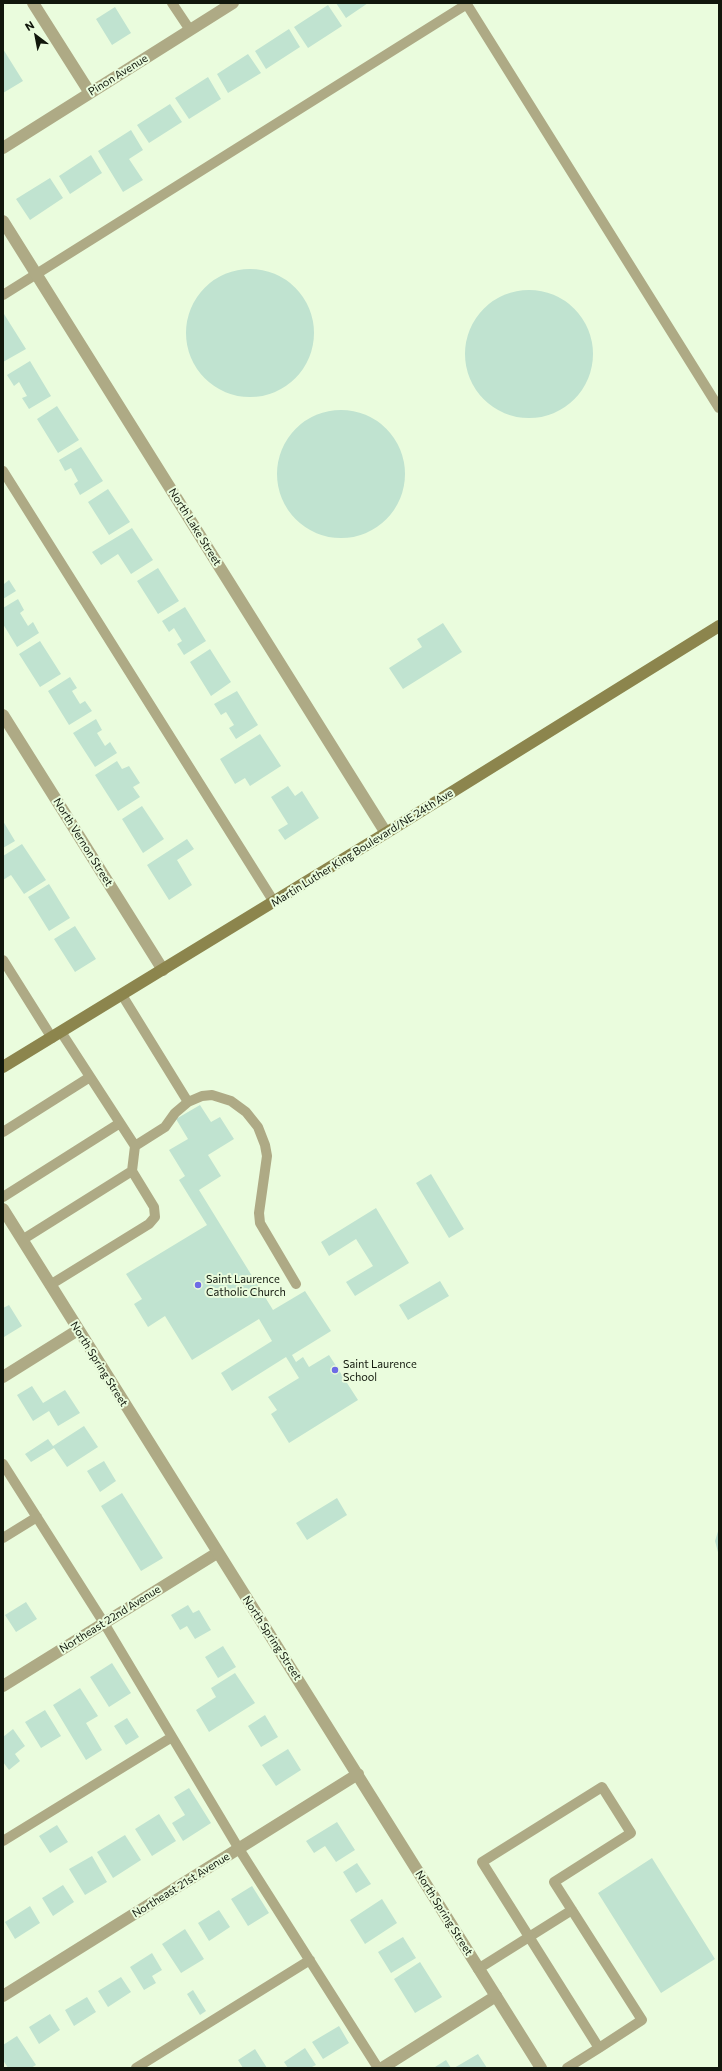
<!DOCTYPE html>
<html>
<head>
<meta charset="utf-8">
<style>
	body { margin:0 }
	#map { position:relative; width:722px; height:2071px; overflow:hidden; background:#eafcdd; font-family:Commissioner,sans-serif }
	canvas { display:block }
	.frame { position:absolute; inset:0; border:4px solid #11170c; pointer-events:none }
	.north { position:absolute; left:16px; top:16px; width:40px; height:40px; -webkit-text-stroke:3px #eafcdd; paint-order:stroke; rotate:328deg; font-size:11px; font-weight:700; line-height:16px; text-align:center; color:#11170c }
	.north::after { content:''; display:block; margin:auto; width:14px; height:18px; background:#11170c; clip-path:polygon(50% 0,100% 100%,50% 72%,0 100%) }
</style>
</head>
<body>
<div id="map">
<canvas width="722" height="2071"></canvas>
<div class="frame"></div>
<div class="north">N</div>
</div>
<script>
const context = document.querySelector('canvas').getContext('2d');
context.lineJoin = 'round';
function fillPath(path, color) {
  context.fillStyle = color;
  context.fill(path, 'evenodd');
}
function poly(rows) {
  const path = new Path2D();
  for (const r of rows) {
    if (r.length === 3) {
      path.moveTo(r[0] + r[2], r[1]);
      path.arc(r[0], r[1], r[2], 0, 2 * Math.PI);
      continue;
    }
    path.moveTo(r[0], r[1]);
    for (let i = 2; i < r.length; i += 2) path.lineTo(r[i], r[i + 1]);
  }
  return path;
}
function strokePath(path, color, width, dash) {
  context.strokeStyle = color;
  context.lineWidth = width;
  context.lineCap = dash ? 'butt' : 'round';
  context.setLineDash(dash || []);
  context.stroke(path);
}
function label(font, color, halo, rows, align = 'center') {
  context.font = font + ' Commissioner,sans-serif';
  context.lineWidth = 4;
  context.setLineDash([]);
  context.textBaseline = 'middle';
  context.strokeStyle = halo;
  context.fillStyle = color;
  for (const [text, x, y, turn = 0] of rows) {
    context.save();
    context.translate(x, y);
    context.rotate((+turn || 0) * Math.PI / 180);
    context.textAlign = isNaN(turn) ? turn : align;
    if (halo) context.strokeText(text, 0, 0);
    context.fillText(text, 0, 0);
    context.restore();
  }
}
const building = poly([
	[336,3,368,3,346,18],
	[328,5,342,26,308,48,294,27],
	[115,7,131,33,112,45,96,19],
	[289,29,300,47,266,69,255,51],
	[3,49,23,81,3,93],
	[248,54,261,73,228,93,217,74],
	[208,77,221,99,189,119,175,98],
	[170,104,182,122,149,143,137,125],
	[131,130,143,150,129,159,143,180,123,192,98,151],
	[91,155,102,173,70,194,59,176],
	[50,178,63,198,30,220,16,199],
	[250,333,64],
	[529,354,64],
	[4,314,26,349,3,362,3,315],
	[30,361,51,396,29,409,22,398,27,396,19,382,14,386,7,375],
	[57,406,79,440,58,453,37,419],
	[341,474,64],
	[81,447,103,481,80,495,74,484,78,481,71,468,65,471,59,460],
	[108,489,130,522,109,535,88,502],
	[132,528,153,560,131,574,118,554,101,565,92,552],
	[158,568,179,601,158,614,137,581],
	[9,580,16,591,3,599,3,581,4,584],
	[18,599,24,610,20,613,28,626,33,622,39,633,17,647,3,624,3,608],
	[185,607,206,641,184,655,177,644,182,641,174,628,169,632,162,621],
	[443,623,462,652,403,689,389,668,422,647,417,639],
	[40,641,61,674,40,687,19,654],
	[210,649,231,682,211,696,190,662],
	[70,677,77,688,72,691,80,704,85,701,92,711,69,725,48,691],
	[237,691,258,725,236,739,229,728,234,725,226,712,221,715,214,704],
	[96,719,102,730,97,733,105,746,110,742,117,753,95,767,73,733],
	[260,734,281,766,250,786,245,778,235,784,220,759],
	[117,761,122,769,129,766,140,783,133,787,140,797,118,811,95,775],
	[288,786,295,796,302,791,319,818,285,840,278,830,288,824,271,797],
	[142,806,164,839,143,853,122,819],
	[3,821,15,841,3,848],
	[187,839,194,849,177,860,192,885,169,900,147,865],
	[22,844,46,880,24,894,11,875,3,880,3,856],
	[49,884,70,918,49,931,28,897],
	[75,926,96,959,75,972,54,939],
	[200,1105,211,1122,220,1117,234,1139,208,1155,221,1176,199,1190,273,1310,305,1291,331,1331,292,1355,296,1362,303,1357,309,1367,329,1355,358,1400,289,1443,271,1414,277,1410,268,1397,299,1378,286,1357,232,1391,221,1373,272,1341,259,1319,192,1360,165,1316,148,1327,134,1304,142,1299,126,1274,207,1225,179,1180,185,1176,169,1150,188,1139,176,1119],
	[431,1174,464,1229,449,1238,416,1183],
	[376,1208,409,1263,355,1296,346,1282,373,1266,356,1239,329,1256,321,1242],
	[440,1281,449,1296,408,1320,399,1305],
	[9,1305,22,1326,4,1337,3,1308],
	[32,1386,43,1403,65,1390,80,1413,58,1426,49,1411,33,1421,17,1395],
	[84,1426,98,1447,67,1467,54,1448,31,1462,25,1454,48,1439,53,1446],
	[104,1461,116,1481,100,1492,87,1471],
	[122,1493,163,1558,141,1571,101,1506],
	[337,1498,347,1515,307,1540,296,1523],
	[719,1528,719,1556,715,1541],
	[26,1602,37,1619,16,1632,5,1615],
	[188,1605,193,1613,199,1610,211,1630,195,1639,187,1626,180,1630,171,1615],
	[223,1646,236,1667,218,1678,205,1657],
	[112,1663,131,1693,109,1707,90,1677],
	[235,1673,255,1703,209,1732,196,1710,216,1697,211,1688],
	[80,1688,98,1716,86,1723,102,1750,86,1760,53,1705],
	[45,1710,61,1736,41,1748,25,1722],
	[265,1715,278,1737,261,1747,248,1726],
	[127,1718,139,1737,126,1745,114,1726],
	[13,1729,25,1746,15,1754,20,1761,9,1770,3,1762,3,1737],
	[288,1749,301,1770,276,1786,262,1765],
	[189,1788,211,1823,183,1841,172,1823,185,1815,174,1797],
	[159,1814,176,1841,152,1856,135,1829],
	[337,1822,355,1850,336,1862,325,1846,314,1853,306,1841],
	[57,1825,68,1842,50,1853,39,1836],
	[125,1835,141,1860,113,1878,97,1852],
	[92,1856,107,1882,85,1895,69,1869],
	[652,1858,715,1959,661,1993,598,1893],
	[357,1863,371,1884,356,1893,343,1872],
	[63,1885,74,1902,53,1916,42,1898],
	[252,1886,269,1913,248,1926,231,1899],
	[382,1899,397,1923,365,1944,350,1920],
	[30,1906,40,1923,15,1939,5,1922],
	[219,1910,230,1927,209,1941,198,1923],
	[185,1929,204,1959,181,1973,162,1944],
	[403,1937,416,1958,391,1973,378,1952],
	[152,1953,162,1970,152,1976,156,1983,144,1990,130,1967],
	[420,1962,442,1997,415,2013,394,1979],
	[121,1977,131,1992,108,2007,98,1991],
	[193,1990,206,2011,200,2015,187,1994],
	[87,1997,96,2012,74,2026,65,2010],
	[50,2014,60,2030,39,2044,29,2027],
	[339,2026,349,2043,323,2059,312,2042],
	[17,2036,36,2065,31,2068,8,2068,3,2060,3,2045],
	[305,2048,316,2065,310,2068,288,2068,284,2062],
	[255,2049,267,2068,243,2068,238,2060],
	[478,2054,487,2068,454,2068],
	[446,2060,451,2068,435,2068,435,2067]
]);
const service = poly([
	[172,3,190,30],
	[466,3,719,408],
	[3,295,467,4],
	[3,471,274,902],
	[3,960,52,1038],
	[61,1032,135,1146,165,1127,175,1113,188,1102,122,995],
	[188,1102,202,1096,212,1095,231,1101,246,1112,258,1127,265,1145,267,1156,259,1213,260,1223,296,1284],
	[3,1132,90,1077],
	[132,1171,135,1146],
	[3,1197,120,1123],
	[22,1240,132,1171,154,1207,155,1217,149,1224,50,1285],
	[3,1464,104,1623,239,1849,378,2068],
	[3,1538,37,1517],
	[3,1841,172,1737],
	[478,1969,572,1910],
	[136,2068,310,1960],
	[567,2068,599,2048,642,2020,554,1882,631,1833,602,1787,482,1862,599,2048]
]);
const minor = poly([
	[33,3,90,93],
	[3,148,233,3],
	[3,221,386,833],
	[3,1377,78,1330],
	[3,1686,217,1553],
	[382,2068,496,1996]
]);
const tertiary = poly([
	[3,715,163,970],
	[3,1209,541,2068],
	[3,1996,358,1774]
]);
const secondary = poly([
	[3,1067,386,833,719,626]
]);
const markers = [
	[198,1285,4,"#6d6be5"],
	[335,1370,4,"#6d6be5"]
];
const streetNames = [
	["Pinon Avenue",118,75,-32],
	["North Lake Street",195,527,58],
	["North Vernon Street",83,842,58],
	["Martin Luther King Boulevard/NE 24th Ave",362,848,-32],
	["North Spring Street",99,1364,58],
	["Northeast 22nd Avenue",110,1619,-32],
	["North Spring Street",272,1638,57],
	["Northeast 21st Avenue",181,1885,-32],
	["North Spring Street",444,1913,58]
];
const poiNames = [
	["Saint Laurence",206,1279],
	["Catholic Church",206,1292],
	["Saint Laurence",343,1364],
	["School",343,1377]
];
fillPath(building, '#c0e3d0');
strokePath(service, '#aeaa85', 10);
strokePath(minor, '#aeaa85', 12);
strokePath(tertiary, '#aeaa85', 12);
strokePath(secondary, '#8c854d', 12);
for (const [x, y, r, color] of markers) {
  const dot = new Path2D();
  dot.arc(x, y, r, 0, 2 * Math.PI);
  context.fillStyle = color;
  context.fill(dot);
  strokePath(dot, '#eafcdd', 1.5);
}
label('11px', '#11170c', '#eafcdd', streetNames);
label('11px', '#11170c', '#eafcdd', poiNames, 'left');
</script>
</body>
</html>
